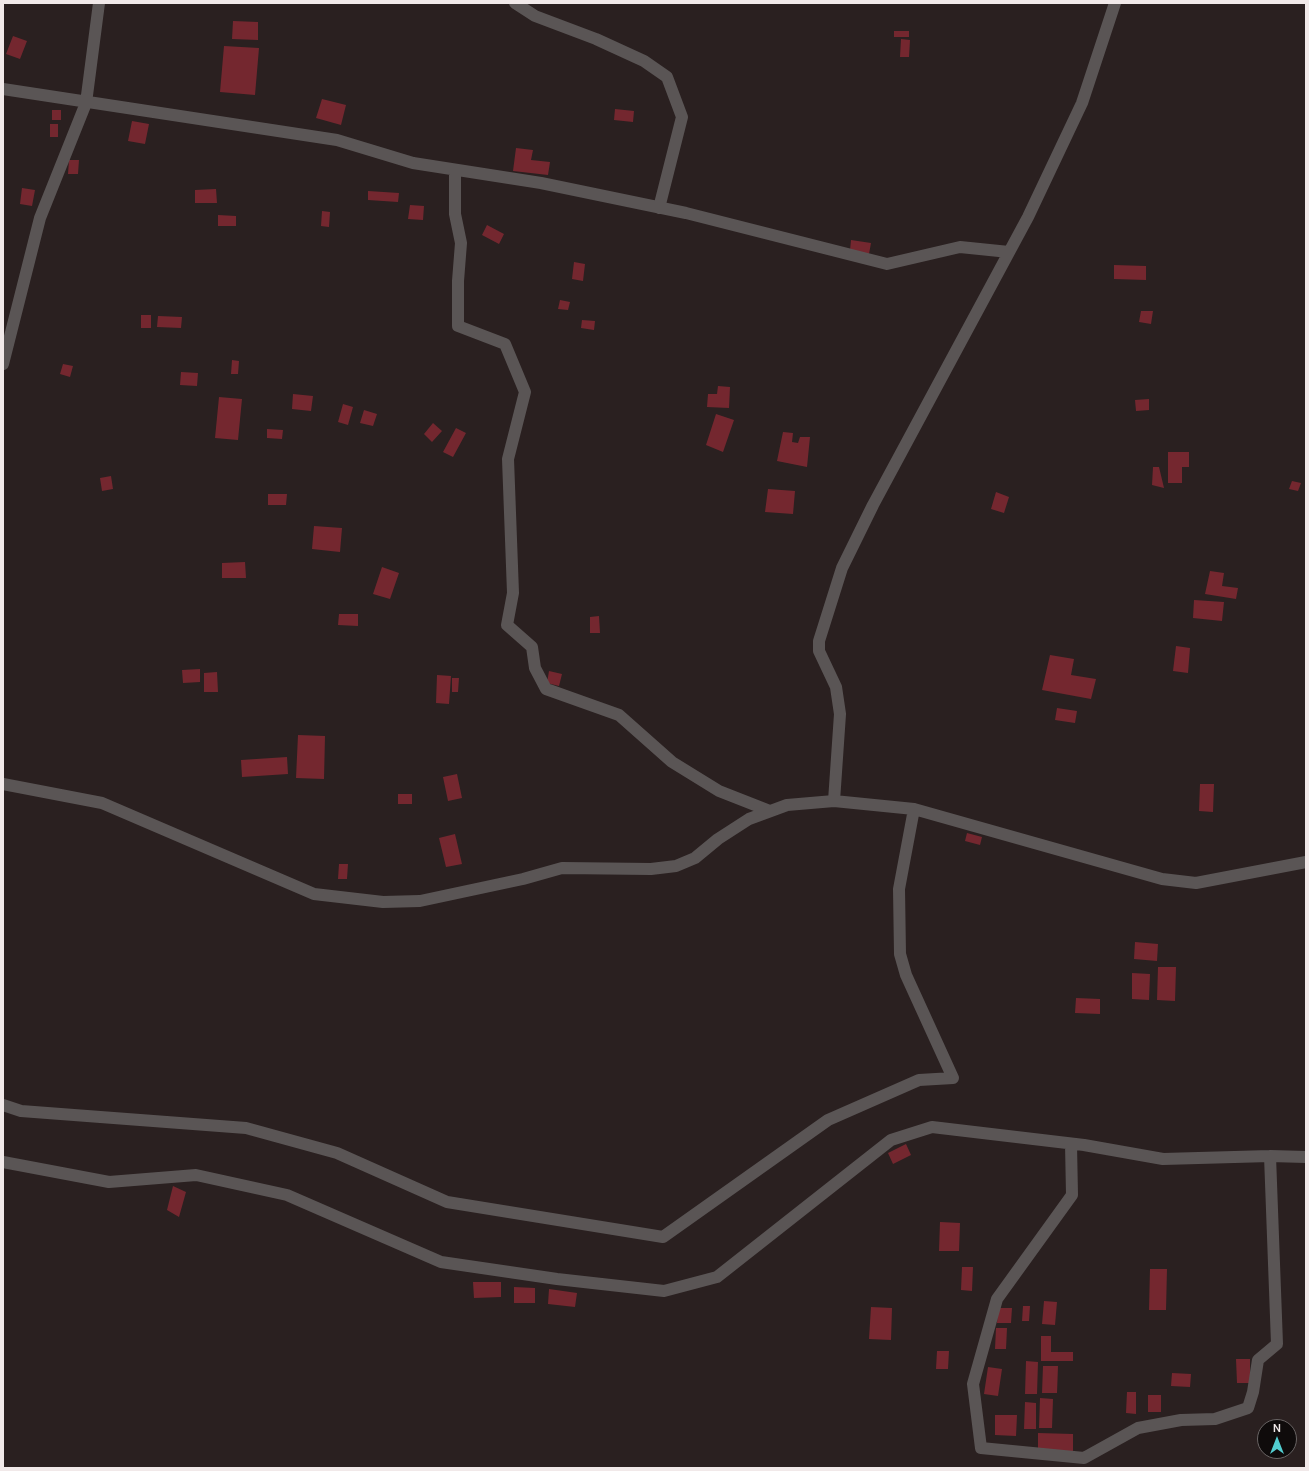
<!DOCTYPE html>
<html>
<head>
<meta charset="utf-8">
<style>
	body { margin:0 }
	#map { position:relative; width:1309px; height:1471px; overflow:hidden; background:#2a2020; font-family:Manrope,sans-serif }
	canvas { display:block }
	.frame { position:absolute; inset:0; border:4px solid #f1e9e9; pointer-events:none }
	.north { position:absolute; left:1257px; top:1419px; width:40px; height:40px; box-sizing:border-box; background:#0f0b0b; border:1px solid #696464; border-radius:50%; rotate:0deg; font-size:11px; font-weight:700; line-height:16px; text-align:center; color:#f1e9e9 }
	.north::after { content:''; display:block; margin:auto; width:14px; height:18px; background:#52cdd0; clip-path:polygon(50% 0,100% 100%,50% 72%,0 100%) }
</style>
</head>
<body>
<div id="map">
<canvas width="1309" height="1471"></canvas>
<div class="frame"></div>
<div class="north">N</div>
</div>
<script>
const context = document.querySelector('canvas').getContext('2d');
context.lineJoin = 'round';
function fillPath(path, color) {
  context.fillStyle = color;
  context.fill(path, 'evenodd');
}
function poly(rows) {
  const path = new Path2D();
  for (const r of rows) {
    path.moveTo(r[0], r[1]);
    for (let i = 2; i < r.length; i += 2) path.lineTo(r[i], r[i + 1]);
  }
  return path;
}
function strokePath(path, color, width, dash) {
  context.strokeStyle = color;
  context.lineWidth = width;
  context.lineCap = dash ? 'butt' : 'round';
  context.setLineDash(dash || []);
  context.stroke(path);
}
const building = poly([
	[233,21,258,22,258,40,232,39],
	[894,31,909,31,909,37,894,37],
	[13,36,27,41,20,59,6,54],
	[901,39,910,40,909,57,900,57],
	[224,46,259,48,255,95,220,92],
	[322,99,346,105,341,125,316,118],
	[615,109,634,111,633,122,614,120],
	[52,110,61,110,61,120,52,120],
	[132,121,149,124,145,144,128,141],
	[50,124,58,124,58,137,50,137],
	[516,148,533,150,531,160,550,162,548,175,513,171],
	[69,160,79,160,78,174,68,174],
	[22,188,35,190,32,206,20,204],
	[216,189,217,203,195,203,195,190],
	[368,191,399,193,398,202,368,200],
	[410,205,424,206,423,220,408,219],
	[322,211,330,212,329,227,321,226],
	[218,215,236,216,236,226,218,226],
	[487,225,504,234,499,244,482,235],
	[851,240,871,243,869,254,850,251],
	[574,262,585,264,583,281,572,279],
	[1114,265,1146,266,1146,280,1114,279],
	[560,300,570,302,568,310,558,309],
	[1141,311,1153,311,1151,324,1139,322],
	[141,315,151,315,151,328,141,328],
	[158,316,182,317,181,328,157,327],
	[582,320,595,321,594,330,581,328],
	[232,360,239,361,238,374,231,374],
	[63,364,73,366,70,377,60,374],
	[181,372,198,373,197,386,180,385],
	[718,386,730,387,729,408,707,407,708,394,717,394],
	[293,394,313,396,311,411,292,409],
	[219,397,242,399,238,440,215,438],
	[1149,399,1149,410,1136,411,1135,400],
	[343,404,353,407,348,425,338,422],
	[364,410,377,414,373,426,360,423],
	[716,414,734,420,723,452,706,445],
	[433,423,442,431,432,442,424,434],
	[456,428,466,433,453,457,443,452],
	[267,429,283,430,282,439,267,438],
	[783,432,793,433,792,442,798,443,800,437,810,437,807,467,777,461],
	[1168,452,1189,452,1189,467,1182,467,1182,483,1168,483],
	[1153,467,1159,467,1164,488,1152,485],
	[111,476,113,489,102,491,100,478],
	[1292,481,1301,483,1298,491,1289,489],
	[768,489,795,491,793,514,765,512],
	[996,492,1009,497,1004,513,991,509],
	[268,494,287,494,286,505,268,505],
	[314,526,342,528,340,552,312,549],
	[245,562,246,578,222,578,222,563],
	[382,567,399,573,390,599,373,594],
	[1210,571,1224,573,1222,586,1238,588,1236,599,1205,594],
	[1194,600,1224,602,1222,621,1193,618],
	[339,614,358,614,358,626,338,625],
	[599,616,600,633,590,633,590,617],
	[1176,646,1190,648,1188,673,1173,671],
	[1050,655,1074,659,1071,675,1096,679,1091,699,1042,690],
	[200,669,200,682,183,683,182,670],
	[549,671,562,674,559,686,547,683],
	[217,672,218,692,204,692,204,673],
	[437,675,451,676,449,704,436,703],
	[452,678,459,678,458,692,452,692],
	[1057,708,1077,711,1075,723,1055,720],
	[298,735,325,736,324,779,296,778],
	[287,757,288,774,242,777,241,760],
	[457,774,462,798,448,801,443,777],
	[1200,784,1214,784,1213,812,1199,811],
	[398,794,412,794,412,804,398,804],
	[967,833,982,837,980,845,965,841],
	[455,834,462,864,446,867,439,838],
	[339,864,348,864,347,879,338,879],
	[1135,942,1158,944,1157,961,1134,959],
	[1158,967,1176,967,1175,1001,1157,1000],
	[1132,973,1150,974,1149,1000,1132,999],
	[1076,998,1100,999,1100,1014,1075,1013],
	[906,1144,911,1155,893,1164,888,1153],
	[173,1186,186,1192,179,1217,167,1210],
	[940,1222,960,1223,959,1251,939,1251],
	[962,1267,973,1267,972,1291,961,1290],
	[1150,1269,1167,1269,1166,1310,1149,1310],
	[473,1282,501,1282,501,1297,474,1298],
	[514,1287,535,1288,535,1303,514,1303],
	[549,1289,577,1293,575,1307,548,1304],
	[1044,1301,1057,1302,1055,1325,1042,1324],
	[1023,1306,1030,1306,1029,1321,1022,1321],
	[871,1307,892,1308,891,1340,869,1339],
	[998,1308,1012,1308,1011,1323,997,1323],
	[996,1328,1007,1328,1006,1349,995,1349],
	[1041,1336,1051,1336,1051,1352,1073,1352,1073,1361,1041,1361],
	[937,1351,949,1351,948,1369,936,1369],
	[1236,1359,1250,1359,1250,1383,1237,1383],
	[1026,1361,1038,1362,1037,1394,1025,1394],
	[1043,1366,1058,1366,1057,1393,1042,1393],
	[988,1367,1002,1369,998,1396,984,1394],
	[1172,1373,1191,1374,1190,1387,1171,1386],
	[1127,1392,1136,1392,1136,1414,1126,1413],
	[1148,1395,1161,1395,1161,1412,1148,1412],
	[1040,1398,1053,1399,1052,1428,1039,1428],
	[1025,1402,1036,1403,1036,1429,1024,1429],
	[995,1415,1017,1415,1016,1436,995,1435],
	[1038,1433,1073,1434,1073,1452,1038,1450]
]);
const minor = poly([
	[515,3,535,16,596,39,644,61,667,77,682,117,659,208],
	[3,89,337,140,413,163,541,183,686,213,887,264,960,247,1009,252],
	[455,170,455,214,461,243,458,281,458,326,505,344,525,392,508,459,513,593,507,625,532,647,535,668,546,689,619,715,672,762,719,791,770,811],
	[3,364,40,218,86,103,99,3],
	[3,784,102,803,314,894,383,902,420,901,523,879,562,868,651,869,676,866,695,858,718,839,749,819,787,805,834,801,840,714,836,687,819,651,819,641,842,568,873,505,1028,217,1082,103,1115,3],
	[834,801,914,809,1162,879,1196,883,1306,862],
	[3,1105,21,1111,246,1128,337,1153,447,1202,663,1237,828,1120,919,1080,953,1078,906,975,900,954,899,889,914,809],
	[1071,1144,1072,1195,997,1299,973,1384,981,1448,1084,1458,1138,1428,1181,1420,1215,1419,1248,1408,1253,1392,1258,1360,1277,1344,1270,1156],
	[3,1162,109,1182,196,1175,287,1195,441,1262,557,1279,664,1291,717,1277,891,1140,932,1127,1084,1145,1163,1159,1270,1156,1306,1157]
]);
fillPath(building, '#74272f');
strokePath(minor, '#5a5555', 12);
</script>
</body>
</html>
